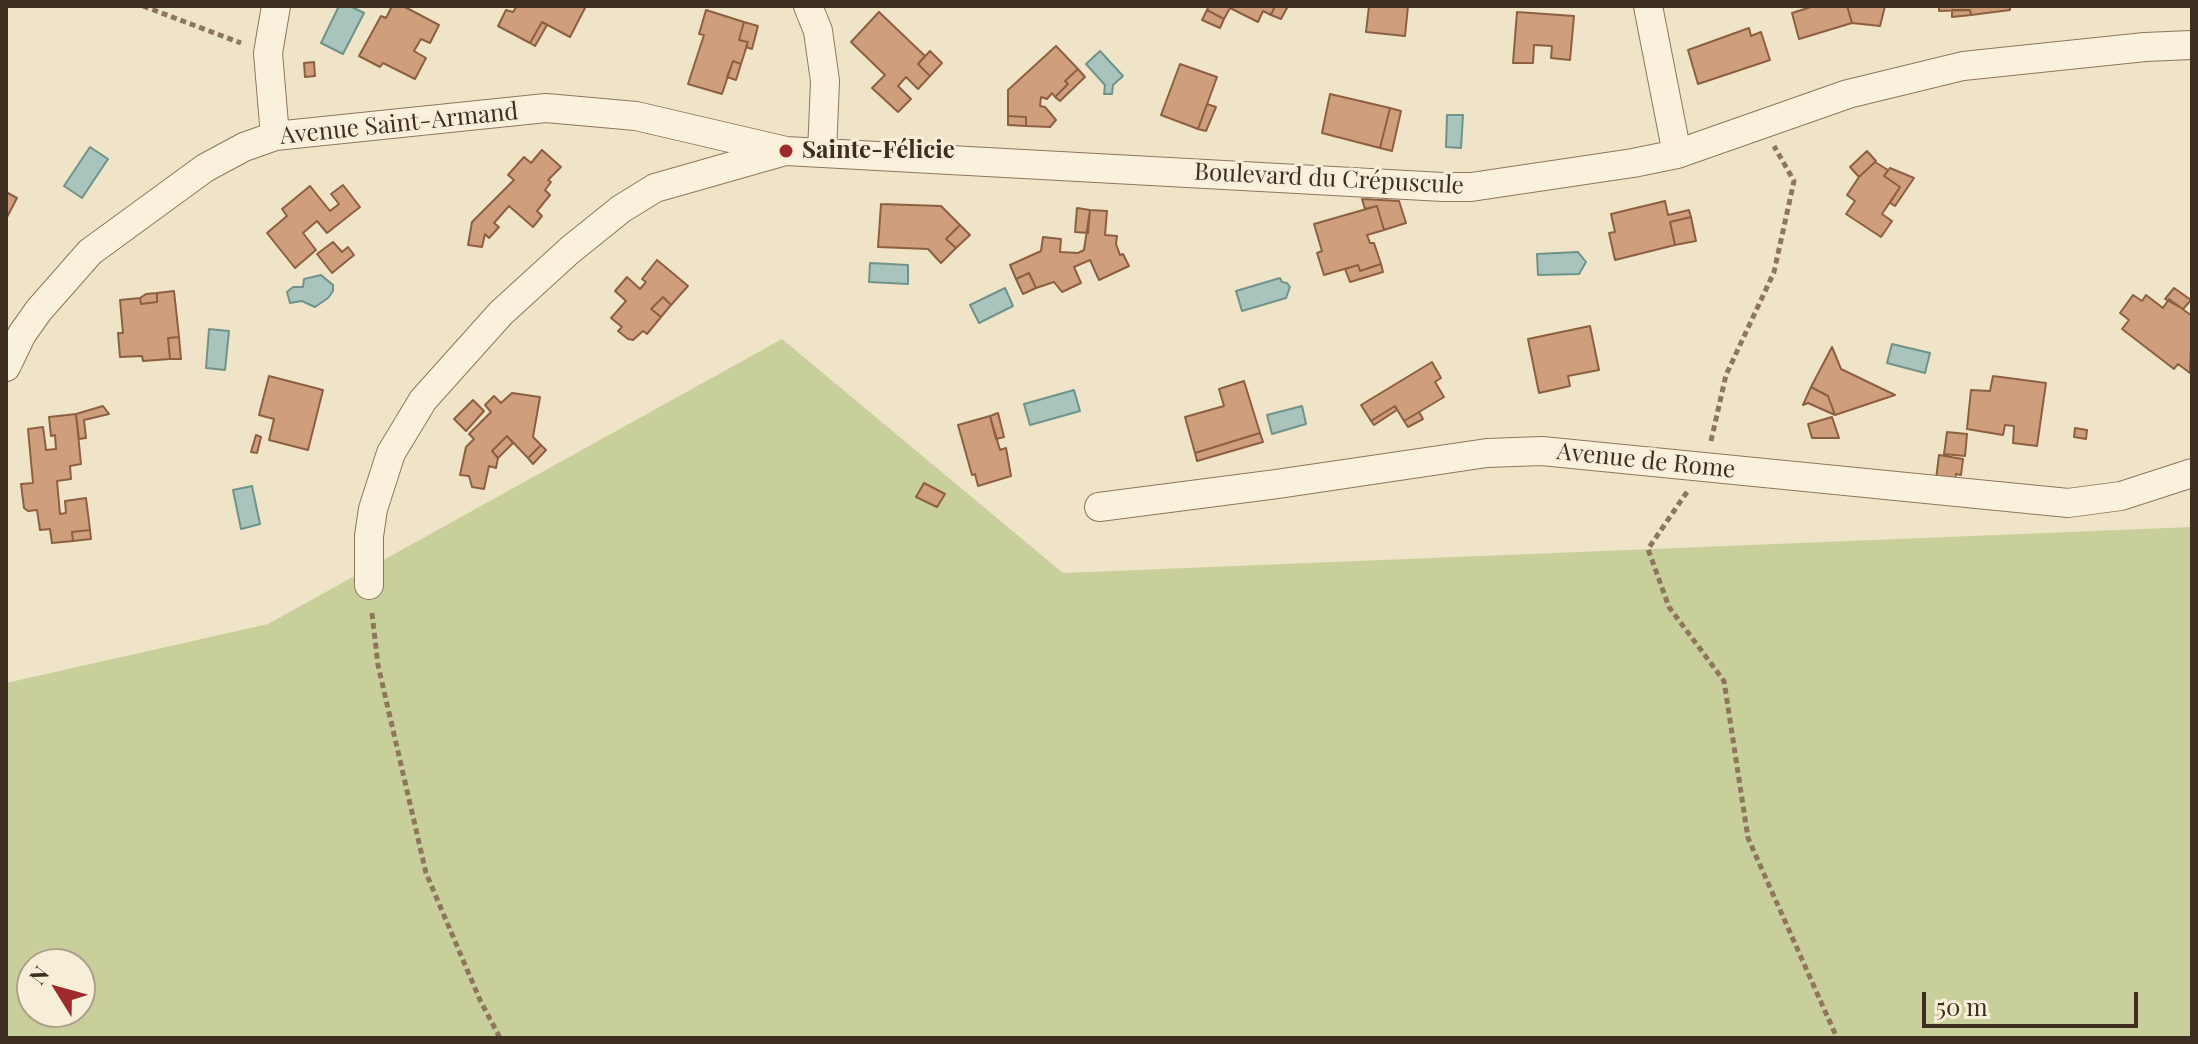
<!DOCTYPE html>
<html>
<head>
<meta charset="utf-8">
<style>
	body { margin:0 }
	#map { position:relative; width:2198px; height:1044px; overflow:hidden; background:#f0e4c8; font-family:"Playfair Display",serif }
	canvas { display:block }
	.frame { position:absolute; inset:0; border:8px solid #3d2e20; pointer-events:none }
	.north { position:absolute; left:16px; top:948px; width:80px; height:80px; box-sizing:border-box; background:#f7eed8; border:2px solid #ada18e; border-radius:50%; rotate:307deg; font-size:22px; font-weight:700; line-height:32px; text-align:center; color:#3d2e20 }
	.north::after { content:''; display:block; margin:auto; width:28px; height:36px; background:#9e2a2b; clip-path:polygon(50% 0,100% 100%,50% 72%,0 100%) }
	.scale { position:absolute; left:1922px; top:992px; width:216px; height:36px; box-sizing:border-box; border:4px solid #3d2e20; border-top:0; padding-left:10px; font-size:24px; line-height:28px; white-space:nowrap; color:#3d2e20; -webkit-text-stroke:6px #f7eed8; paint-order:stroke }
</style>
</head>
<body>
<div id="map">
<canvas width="2198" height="1044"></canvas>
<div class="frame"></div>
<div class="north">N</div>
<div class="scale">50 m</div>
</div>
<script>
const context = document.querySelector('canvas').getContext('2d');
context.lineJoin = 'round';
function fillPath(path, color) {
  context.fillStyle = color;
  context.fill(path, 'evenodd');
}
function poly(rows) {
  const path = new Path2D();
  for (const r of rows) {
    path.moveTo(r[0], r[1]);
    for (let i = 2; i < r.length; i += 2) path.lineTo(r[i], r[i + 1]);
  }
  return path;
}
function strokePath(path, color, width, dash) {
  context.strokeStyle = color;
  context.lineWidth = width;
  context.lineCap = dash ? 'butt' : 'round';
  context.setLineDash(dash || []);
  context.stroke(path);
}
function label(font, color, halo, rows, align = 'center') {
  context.font = font + ' "Playfair Display",serif';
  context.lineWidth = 6;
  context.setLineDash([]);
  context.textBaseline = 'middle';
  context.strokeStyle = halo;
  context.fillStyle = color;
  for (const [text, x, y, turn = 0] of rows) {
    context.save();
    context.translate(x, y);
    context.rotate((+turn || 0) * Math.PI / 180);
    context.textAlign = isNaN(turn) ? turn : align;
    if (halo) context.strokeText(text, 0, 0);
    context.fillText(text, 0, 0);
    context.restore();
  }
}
const green = poly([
	[782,339,1063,573,2192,527,2192,1038,6,1038,6,683,268,624],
	[32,964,80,964,80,1012,32,1012]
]);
const water = poly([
	[339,6,350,6,364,13,343,54,321,43,339,6],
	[1100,51,1123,76,1113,85,1112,94,1104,94,1105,85,1086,64,1100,51],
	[1447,115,1463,115,1461,148,1446,147,1447,115],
	[90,147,108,159,82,198,64,186,90,147],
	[1578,252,1586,262,1579,274,1538,275,1537,254,1578,252],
	[870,263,908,265,908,284,869,282,870,263],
	[321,275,333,285,333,291,328,298,315,307,302,301,290,303,287,292,293,287,303,287,304,279,321,275],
	[1280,278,1282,282,1287,283,1290,287,1286,298,1242,311,1236,291,1280,278],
	[1005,288,1013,306,979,323,970,305,1005,288],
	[209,329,229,331,225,370,206,368,209,329],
	[1892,344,1930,353,1925,373,1887,363,1892,344],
	[1074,390,1080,411,1030,425,1024,404,1074,390],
	[1302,406,1306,424,1272,434,1267,415,1302,406],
	[252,486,260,524,241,529,233,490,252,486]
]);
const building = poly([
	[392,6,403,6,439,25,430,43,421,39,414,51,426,58,415,79,383,63,380,67,359,56,381,16,386,18,392,6],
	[517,6,586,6,570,37,542,22,530,43,498,26,506,10,513,12,517,6],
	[1209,6,1275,6,1271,15,1263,11,1258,22,1230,8,1224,19,1207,10,1209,6],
	[1275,6,1288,6,1281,19,1271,15,1275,6],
	[1369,6,1408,6,1405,36,1366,32,1369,6],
	[1814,6,1847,6,1852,23,1799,39,1792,13,1814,6],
	[1847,6,1885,6,1880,26,1852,23,1847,6],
	[1939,6,2010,6,2010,10,1971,15,1970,10,1939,11,1939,6],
	[706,10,744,22,739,40,748,42,741,64,733,61,722,94,688,84,704,35,699,34,706,10],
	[1207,10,1224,19,1220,28,1202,20,1207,10],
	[1952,10,1970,10,1971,15,1952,17,1952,10],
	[879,12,925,56,918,64,930,76,918,89,906,77,898,86,911,99,898,112,872,88,885,75,851,42,879,12],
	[1517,12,1574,16,1570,60,1551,58,1552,46,1534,45,1533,63,1513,63,1517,12],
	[542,22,547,25,535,46,530,43,542,22],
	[744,22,758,26,752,49,746,47,748,42,739,40,744,22],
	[1749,28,1751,36,1761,32,1770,60,1698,84,1688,50,1749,28],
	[1056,46,1078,69,1065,81,1068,84,1055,97,1052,93,1047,99,1041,97,1040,106,1045,107,1056,120,1050,127,1026,126,1026,117,1008,116,1008,90,1056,46],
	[930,51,942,63,930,76,918,64,930,51],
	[733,61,741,64,736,80,727,77,733,61],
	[314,62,315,76,305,77,304,63,314,62],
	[1180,64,1217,77,1198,129,1161,115,1180,64],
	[1078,69,1085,77,1060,101,1055,97,1068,84,1065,81,1078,69],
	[1330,94,1390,108,1380,148,1322,133,1330,94],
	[1207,104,1216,107,1206,131,1198,129,1207,104],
	[1390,108,1401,111,1392,151,1380,148,1390,108],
	[1008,116,1026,117,1026,126,1008,125,1008,116],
	[542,150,561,167,548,180,551,182,545,190,550,195,537,211,542,216,533,227,509,206,494,223,499,227,489,238,485,234,482,247,468,245,472,222,514,180,508,175,524,157,531,163,542,150],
	[1867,151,1876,161,1859,177,1850,167,1867,151],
	[1875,162,1888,170,1884,176,1900,187,1882,214,1892,221,1881,237,1846,214,1855,201,1847,195,1859,177,1875,162],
	[1890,168,1914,178,1895,206,1890,203,1900,187,1884,176,1890,168],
	[343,185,360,207,327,233,317,221,303,233,316,250,295,268,267,233,287,216,282,209,310,186,330,211,339,204,331,194,343,185],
	[6,192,17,198,6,219,6,192],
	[1362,199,1399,201,1406,223,1384,230,1377,206,1365,209,1362,199],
	[1665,201,1668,215,1689,210,1691,217,1670,222,1675,245,1615,260,1609,233,1615,232,1611,214,1665,201],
	[881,204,941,206,960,225,946,239,956,248,941,263,928,249,878,247,881,204],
	[1377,206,1384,230,1367,235,1370,243,1374,243,1381,264,1360,271,1358,265,1324,275,1317,253,1322,251,1314,224,1377,206],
	[1077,208,1090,210,1088,233,1075,232,1077,208],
	[1090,210,1107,211,1105,235,1117,236,1116,244,1120,255,1123,254,1129,266,1099,280,1090,260,1074,267,1081,283,1062,292,1054,282,1036,288,1029,273,1016,279,1010,265,1041,251,1043,237,1061,239,1060,252,1078,253,1084,250,1090,210],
	[1691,217,1696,241,1675,245,1670,222,1691,217],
	[960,225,970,235,956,248,946,239,960,225],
	[333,242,342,252,348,247,354,255,332,273,317,254,333,242],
	[657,260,688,286,671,305,663,297,651,309,661,317,647,334,643,331,633,340,628,339,618,331,622,327,611,318,626,301,615,291,627,277,640,289,646,282,642,279,657,260],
	[1381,264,1383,272,1350,282,1345,269,1358,265,1360,271,1381,264],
	[1029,273,1036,288,1023,294,1016,279,1029,273],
	[2174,288,2191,300,2183,309,2165,299,2174,288],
	[174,291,179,337,168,338,170,359,143,361,142,356,120,357,118,333,123,333,120,300,140,298,141,304,157,302,157,293,174,291],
	[157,293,157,302,141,304,140,298,146,294,157,293],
	[2133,295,2142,301,2146,295,2163,308,2169,299,2192,316,2190,373,2178,364,2174,369,2122,329,2129,320,2120,313,2133,295],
	[663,297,671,305,661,317,651,309,663,297],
	[1590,326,1599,370,1568,376,1570,386,1539,393,1528,339,1590,326],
	[179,337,181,359,170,359,168,338,179,337],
	[1832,347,1841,369,1895,395,1835,415,1828,396,1811,387,1832,347],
	[1432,362,1441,378,1435,382,1444,397,1404,421,1395,406,1371,421,1361,405,1432,362],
	[269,376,323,390,308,450,269,440,274,419,259,415,269,376],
	[1993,376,2046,383,2037,446,2013,443,2014,426,2005,425,2003,435,1967,429,1971,390,1990,391,1993,376],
	[1244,381,1260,433,1195,453,1185,417,1224,406,1219,389,1244,381],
	[1811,387,1828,396,1835,415,1808,403,1803,405,1811,387],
	[512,393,540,397,533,437,541,445,528,458,507,436,492,451,498,458,496,468,489,466,484,489,472,487,469,476,460,475,466,447,474,439,469,434,491,412,485,405,494,396,501,403,512,393],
	[473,400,484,411,466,431,454,419,473,400],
	[103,406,109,414,84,420,86,438,79,439,76,414,103,406],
	[1395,406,1397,410,1374,425,1371,421,1395,406],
	[1419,412,1423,419,1408,427,1404,421,1419,412],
	[998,413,1004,437,996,439,990,416,998,413],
	[76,414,81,464,70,466,71,479,57,481,60,514,66,513,65,501,86,498,90,530,72,532,73,541,52,543,50,529,40,530,37,510,28,511,24,508,21,484,33,483,28,429,43,427,46,450,56,449,55,435,51,436,49,417,76,414],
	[990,416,1000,450,1006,448,1011,476,978,486,975,474,972,475,958,425,990,416],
	[1832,417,1839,438,1812,438,1808,424,1832,417],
	[2075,428,2087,430,2086,439,2074,437,2075,428],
	[1947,432,1967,434,1965,456,1944,454,1947,432],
	[1260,433,1263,442,1197,461,1195,453,1260,433],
	[256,435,261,437,257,453,251,452,256,435],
	[507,436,513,443,498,458,492,451,507,436],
	[541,445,546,450,533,464,528,458,541,445],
	[1939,455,1963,459,1961,475,1956,474,1955,481,1936,479,1939,455],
	[924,483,945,494,937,507,916,497,924,483],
	[90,530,91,539,73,541,72,532,90,530]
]);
const path = poly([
	[143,6,241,43],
	[1711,441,1726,375,1774,272,1794,181,1774,146],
	[1687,492,1648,549,1669,607,1724,681,1748,838,1837,1038],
	[372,613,378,665,426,873,480,1000,500,1038]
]);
const minor = poly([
	[808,6,818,31,825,81,822,153],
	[1648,6,1677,154],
	[275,136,268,53,276,6],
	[6,367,22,334,39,310,90,252,205,168,244,147,275,136,546,108,636,116,786,151,1443,187,1471,187,1633,163,1677,154,1848,94,1963,66,2145,47,2192,45],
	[1099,507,1277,484,1487,453,1542,451,2068,503,2121,496,2192,473],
	[369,585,369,536,373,509,391,453,423,400,501,313,570,250,621,209,655,188,785,151]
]);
const markers = [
	[786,151,8,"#9e2a2b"]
];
const streetNames = [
	["Avenue Saint-Armand",399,124,-6],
	["Boulevard du Crépuscule",1329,179,3],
	["Avenue de Rome",1646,461,6]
];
const poiNames = [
	["Sainte-Félicie",802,151]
];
fillPath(green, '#c9cf9b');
fillPath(water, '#a9c4bc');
strokePath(water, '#6f938a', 2);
fillPath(building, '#cf9f7d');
strokePath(building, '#8d5f41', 2);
strokePath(minor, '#8d765c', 30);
strokePath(path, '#8d765c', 5, [6, 4]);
strokePath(minor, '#faf1dc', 28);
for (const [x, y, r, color] of markers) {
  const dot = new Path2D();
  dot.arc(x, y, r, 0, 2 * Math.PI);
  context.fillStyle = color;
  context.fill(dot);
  strokePath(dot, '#f7eed8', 3);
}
label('24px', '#3d2e20', '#f7eed8', streetNames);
label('bold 24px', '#3d2e20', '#f7eed8', poiNames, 'left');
</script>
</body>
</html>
